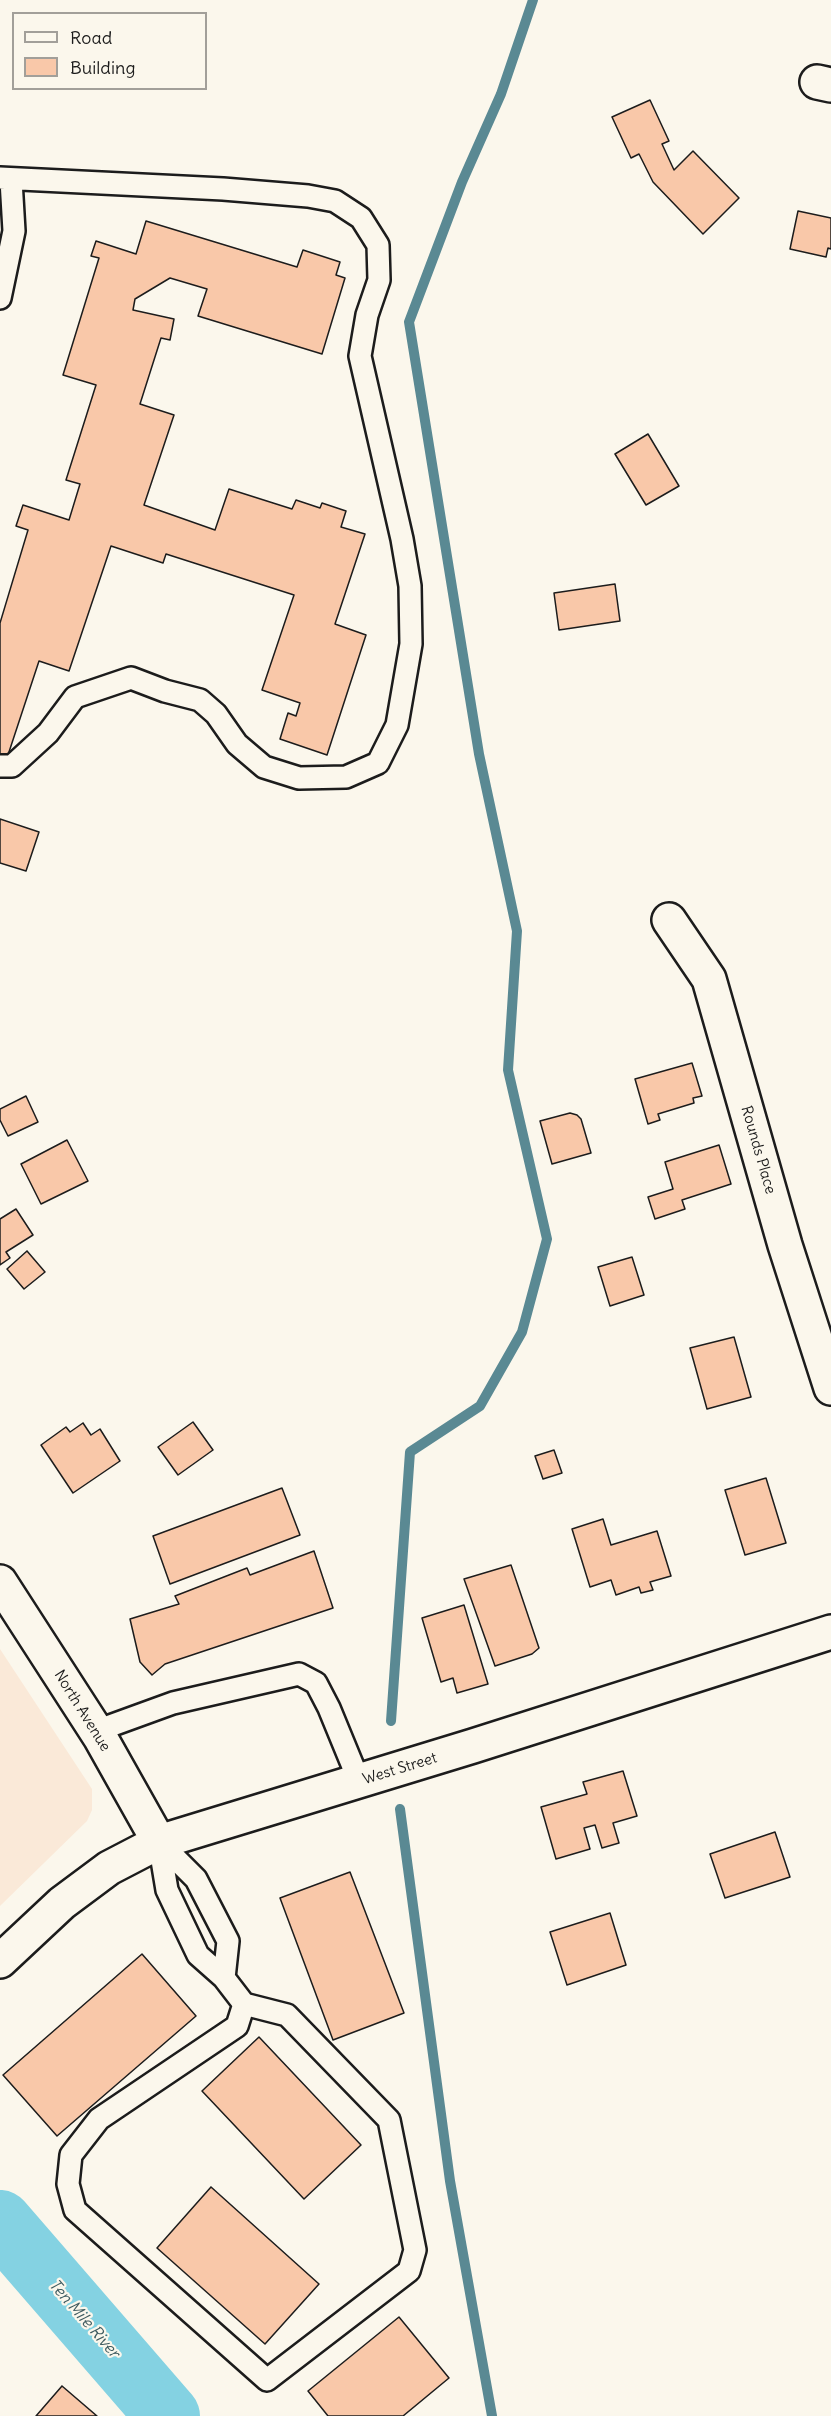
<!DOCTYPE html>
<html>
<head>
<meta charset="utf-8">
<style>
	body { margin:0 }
	#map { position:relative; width:831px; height:2416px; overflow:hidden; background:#fbf7ec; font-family:Delius,sans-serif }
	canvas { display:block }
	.legend { position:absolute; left:12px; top:12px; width:195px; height:78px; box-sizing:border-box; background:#fbf7ec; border:2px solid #a29f99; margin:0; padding:8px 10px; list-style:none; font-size:18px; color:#1c1c1c }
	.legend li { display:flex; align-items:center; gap:12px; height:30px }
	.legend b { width:30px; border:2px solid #a29f99 }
</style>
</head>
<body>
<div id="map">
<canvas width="831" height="2416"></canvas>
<ul class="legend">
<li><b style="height:8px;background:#fbf7ec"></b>Road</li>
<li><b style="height:16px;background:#f9c8a9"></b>Building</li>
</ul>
</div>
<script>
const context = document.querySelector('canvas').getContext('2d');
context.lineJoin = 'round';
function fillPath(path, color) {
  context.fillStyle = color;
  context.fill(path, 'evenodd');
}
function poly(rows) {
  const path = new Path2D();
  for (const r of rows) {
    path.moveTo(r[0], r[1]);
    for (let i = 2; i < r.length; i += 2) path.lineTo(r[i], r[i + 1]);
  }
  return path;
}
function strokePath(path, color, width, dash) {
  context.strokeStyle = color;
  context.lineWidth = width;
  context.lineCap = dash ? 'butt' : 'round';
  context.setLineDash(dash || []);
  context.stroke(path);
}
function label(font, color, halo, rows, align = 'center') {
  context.font = font + ' Delius,sans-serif';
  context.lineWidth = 4.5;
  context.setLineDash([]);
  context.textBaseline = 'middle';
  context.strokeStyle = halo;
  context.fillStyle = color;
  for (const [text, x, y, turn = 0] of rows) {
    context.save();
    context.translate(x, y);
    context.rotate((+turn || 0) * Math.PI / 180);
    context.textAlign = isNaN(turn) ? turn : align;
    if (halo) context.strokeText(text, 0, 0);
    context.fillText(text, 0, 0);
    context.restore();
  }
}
const built = poly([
	[0,1649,92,1789,92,1810,87,1821,0,1906]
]);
const stream = poly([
	[391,1721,410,1452,480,1406,522,1332,547,1239,508,1070,517,931,479,754,409,322,462,182,501,94,533,0],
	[400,1809,450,2181,492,2416]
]);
const river = poly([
	[0,2222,168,2416]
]);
const building = poly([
	[650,100,669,141,662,144,674,170,693,151,739,198,703,234,653,182,639,154,631,158,612,117,650,100],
	[798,211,831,218,831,249,828,248,826,257,790,249,798,211],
	[146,221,297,267,303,250,340,262,336,275,345,278,322,354,198,316,207,289,170,278,135,299,133,310,174,319,170,340,161,338,140,404,174,415,144,505,215,530,229,489,292,509,296,500,320,508,322,503,346,511,341,527,365,534,335,624,366,635,327,755,280,739,288,713,296,716,300,703,262,690,294,595,166,554,163,563,111,546,69,671,39,661,7,758,0,755,0,623,28,530,16,526,23,505,69,520,80,484,66,480,96,385,63,375,99,258,91,256,96,241,136,254,146,221],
	[648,434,679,486,646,505,615,454,648,434],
	[615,584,620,621,559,630,554,593,615,584],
	[0,819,39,832,26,871,0,863,0,819],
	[692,1063,702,1096,693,1098,694,1103,658,1114,660,1120,648,1124,635,1079,692,1063],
	[26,1096,38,1122,8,1136,0,1120,0,1109,26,1096],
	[570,1113,577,1115,581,1119,591,1153,552,1164,540,1121,570,1113],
	[67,1140,88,1181,41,1204,21,1164,67,1140],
	[719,1145,731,1184,682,1200,685,1209,655,1219,648,1197,673,1189,665,1162,719,1145],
	[16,1209,33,1235,6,1252,10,1258,0,1265,0,1219,16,1209],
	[27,1251,45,1272,24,1289,7,1269,27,1251],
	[632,1257,644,1295,610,1306,598,1267,632,1257],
	[734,1337,751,1397,707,1409,690,1348,734,1337],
	[193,1422,213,1450,178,1475,158,1447,193,1422],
	[83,1423,91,1435,100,1429,120,1461,73,1493,41,1445,66,1427,70,1432,83,1423],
	[554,1450,562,1473,543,1479,535,1456,554,1450],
	[766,1478,786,1543,745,1555,725,1490,766,1478],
	[282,1488,300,1535,170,1584,153,1536,282,1488],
	[603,1519,611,1545,657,1531,671,1576,650,1582,653,1590,641,1593,639,1587,616,1595,611,1580,590,1587,572,1529,603,1519],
	[314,1551,333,1608,165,1664,152,1675,140,1662,130,1619,179,1604,175,1596,247,1568,250,1575,314,1551],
	[511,1565,539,1648,532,1654,495,1666,464,1579,511,1565],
	[464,1605,488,1684,457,1693,453,1678,441,1682,422,1618,464,1605],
	[623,1771,637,1816,613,1823,619,1843,602,1848,595,1825,584,1828,590,1849,556,1859,541,1807,587,1794,583,1782,623,1771],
	[775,1832,790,1877,725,1898,710,1854,775,1832],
	[350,1872,404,2013,333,2040,280,1898,350,1872],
	[610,1913,626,1965,567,1985,550,1932,610,1913],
	[142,1954,196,2016,57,2136,3,2075,142,1954],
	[259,2037,361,2145,304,2199,202,2091,259,2037],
	[211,2187,319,2284,265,2344,157,2248,211,2187],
	[399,2317,449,2378,403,2416,328,2416,308,2391,399,2317],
	[62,2386,97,2416,36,2416,62,2386]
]);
const lane = poly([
	[0,178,223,189,308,196,335,201,361,218,378,245,379,280,367,315,360,356,402,539,410,586,411,644,397,725,378,763,346,777,299,778,264,767,237,744,216,714,200,700,165,691,131,678,75,697,48,733,12,766,0,766],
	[0,298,14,231,11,180],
	[96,1731,173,1703,299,1674,316,1683,329,1708,359,1781],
	[159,1842,167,1890,198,1955,224,1978,244,2004,287,2015,389,2120,415,2250,409,2271,267,2380,75,2210,68,2184,71,2155,99,2119,237,2026,244,2004],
	[159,1842,196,1879,228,1941,224,1978]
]);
const street = poly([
	[817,82,831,85],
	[669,920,709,979,785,1245,831,1388]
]);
const secondary = poly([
	[0,1582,100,1737,159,1842],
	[0,1961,62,1903,109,1868,159,1842,473,1746,831,1632]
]);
const streetNames = [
	["Rounds Place",758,1150,74],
	["North Avenue",82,1711,58],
	["West Street",400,1769,-17]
];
const waterNames = [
	["Ten Mile River",84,2319,49]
];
fillPath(built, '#fae9d8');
strokePath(stream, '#5a8993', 10);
strokePath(river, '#84d2e2', 64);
fillPath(building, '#f9c8a9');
strokePath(building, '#1c1c1c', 1.5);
strokePath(lane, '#1c1c1c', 26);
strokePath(street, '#1c1c1c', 38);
strokePath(secondary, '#1c1c1c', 38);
strokePath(lane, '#fbf7ec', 21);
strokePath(street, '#fbf7ec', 33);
strokePath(secondary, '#fbf7ec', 33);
label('15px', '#1c1c1c', '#fbf7ec', streetNames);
label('italic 16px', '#405c61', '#fbf7ec', waterNames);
</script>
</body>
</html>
